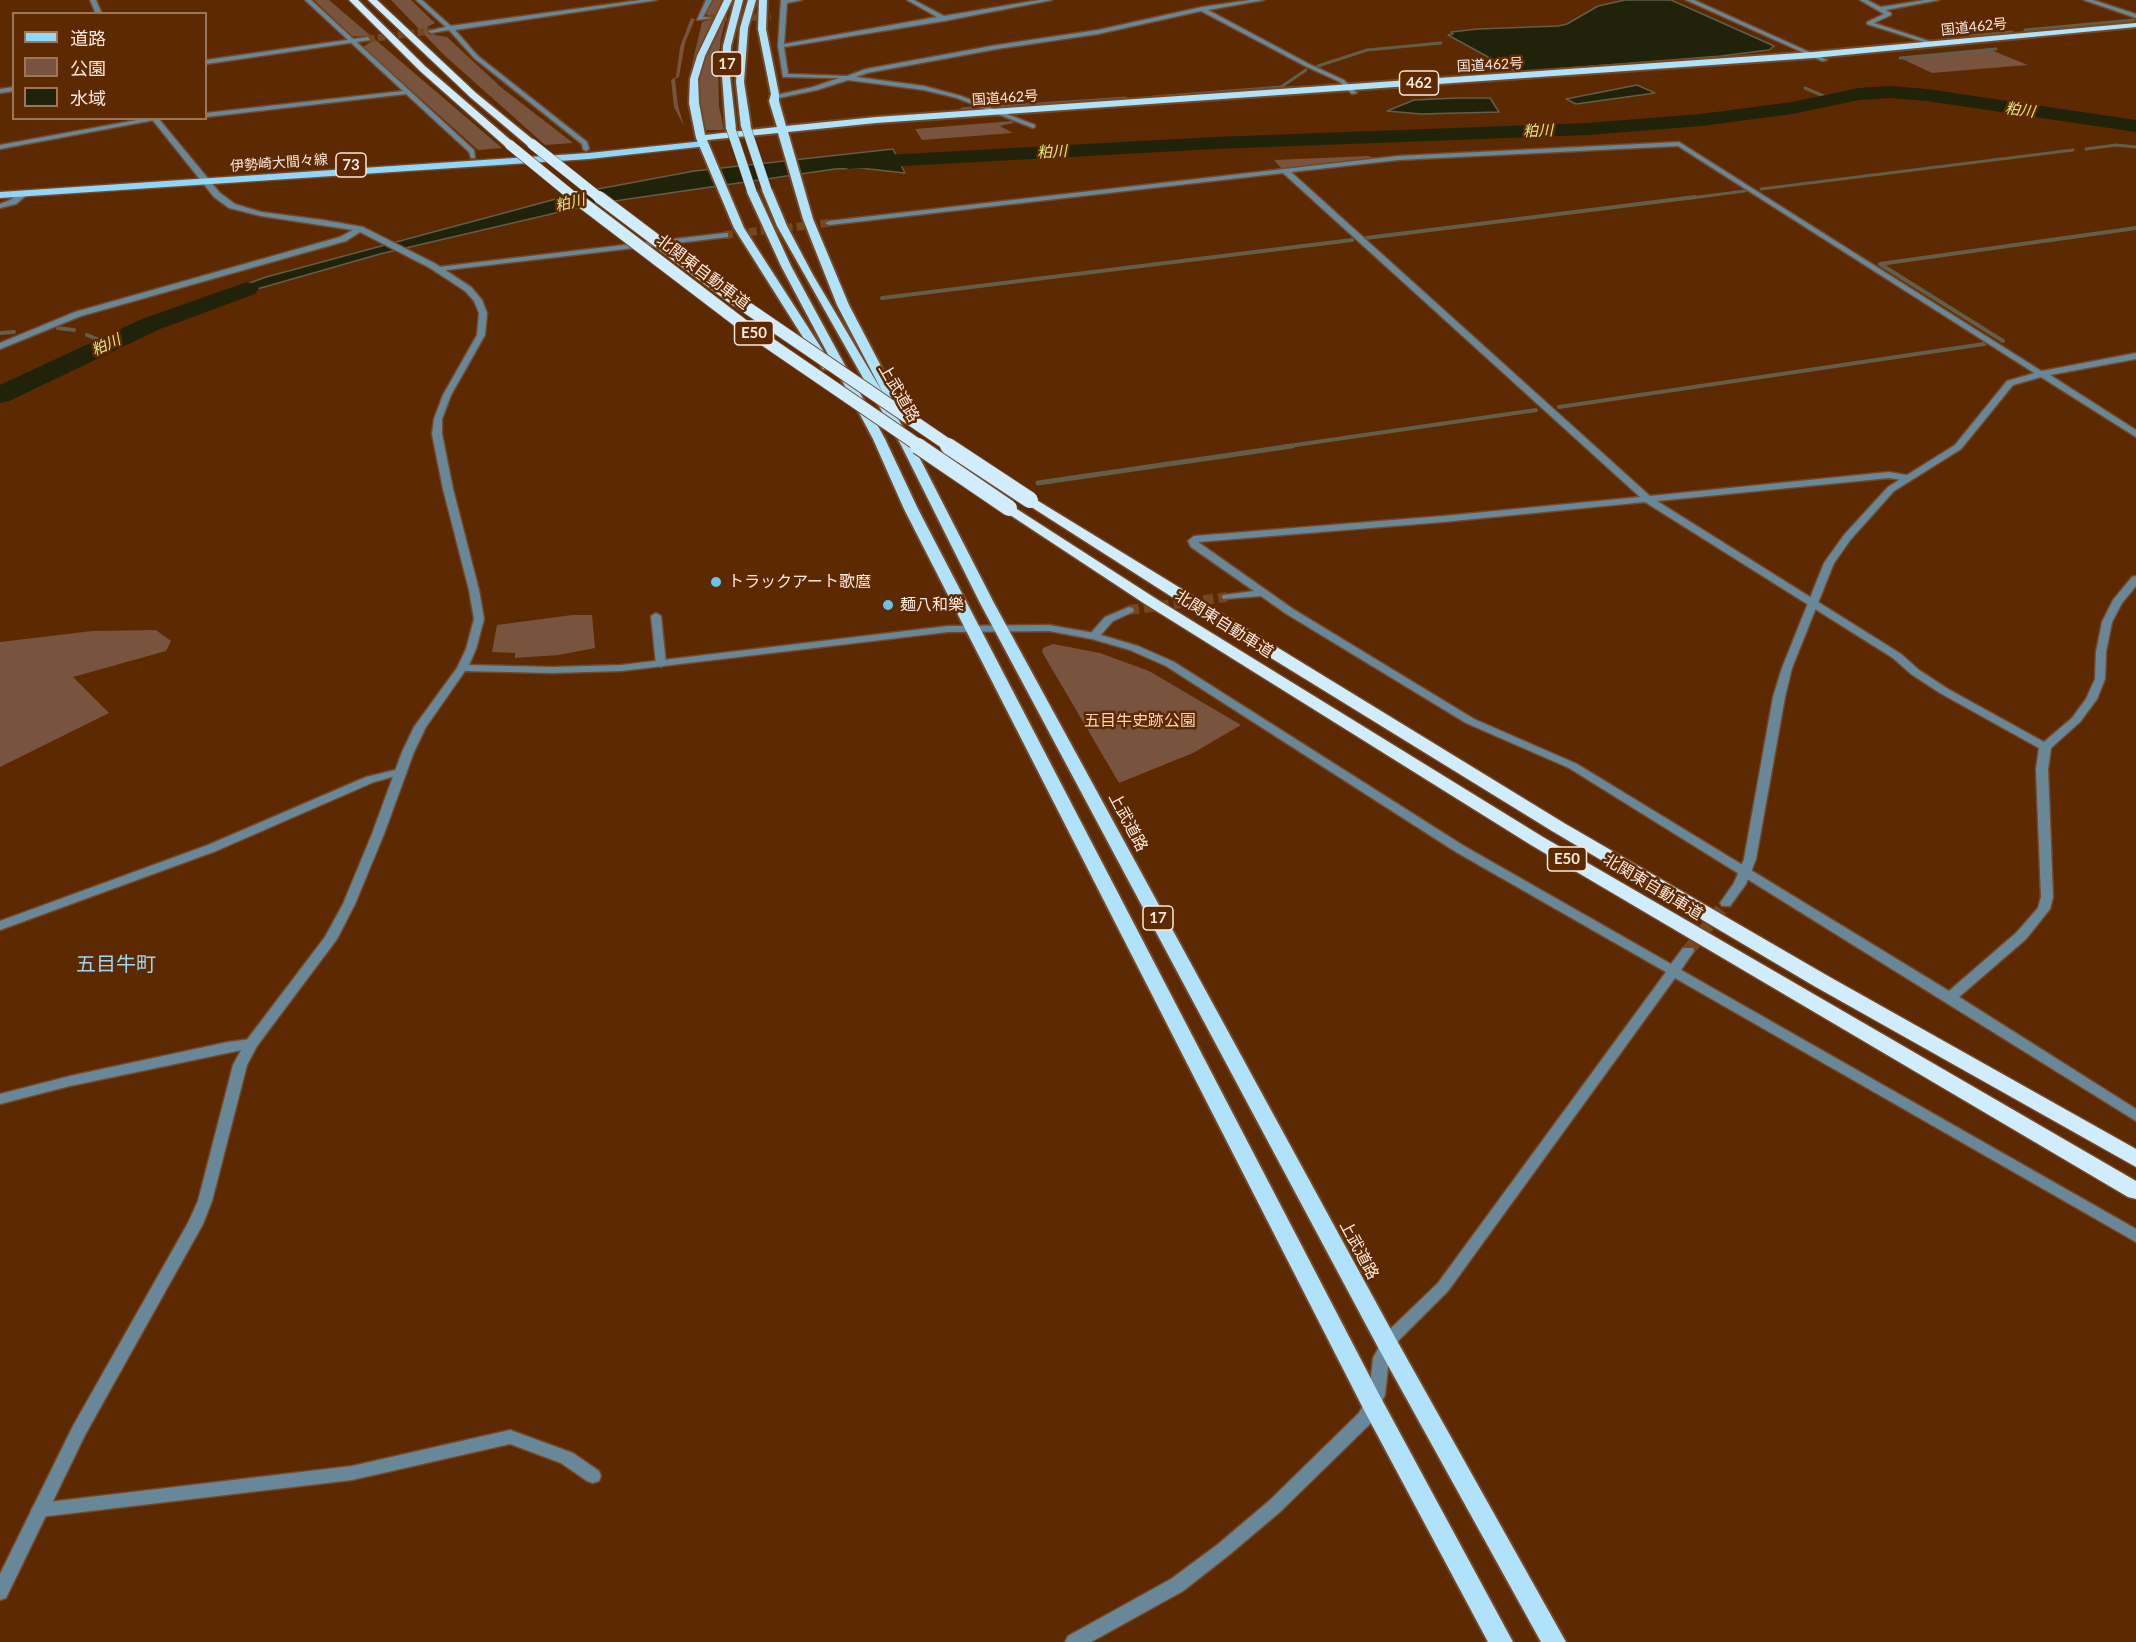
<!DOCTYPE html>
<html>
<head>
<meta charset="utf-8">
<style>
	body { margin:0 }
	#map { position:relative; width:2136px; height:1642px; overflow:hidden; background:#5c2900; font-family:Lato,"Noto Sans JP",sans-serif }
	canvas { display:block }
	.legend { position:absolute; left:12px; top:12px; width:195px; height:108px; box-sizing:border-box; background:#5c2900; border:2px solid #9c7659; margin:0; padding:8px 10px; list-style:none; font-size:18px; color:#fde9de }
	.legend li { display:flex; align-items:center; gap:12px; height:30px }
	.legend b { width:30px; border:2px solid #9c7659 }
</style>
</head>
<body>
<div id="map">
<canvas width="2136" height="1642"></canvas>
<ul class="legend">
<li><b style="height:8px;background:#92d6f9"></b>道路</li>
<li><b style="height:16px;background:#78533d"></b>公園</li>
<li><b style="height:16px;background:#20220a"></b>水域</li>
</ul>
</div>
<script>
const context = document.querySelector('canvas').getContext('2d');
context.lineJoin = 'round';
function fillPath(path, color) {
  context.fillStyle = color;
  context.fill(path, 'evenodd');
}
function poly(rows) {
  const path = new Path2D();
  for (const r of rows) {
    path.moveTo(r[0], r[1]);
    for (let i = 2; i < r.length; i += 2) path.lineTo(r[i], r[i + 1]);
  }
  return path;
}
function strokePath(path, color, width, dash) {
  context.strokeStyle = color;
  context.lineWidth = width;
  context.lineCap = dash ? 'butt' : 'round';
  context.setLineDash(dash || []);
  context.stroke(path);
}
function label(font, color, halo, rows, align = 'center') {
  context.font = font + ' Lato,"Noto Sans JP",sans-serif';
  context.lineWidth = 5;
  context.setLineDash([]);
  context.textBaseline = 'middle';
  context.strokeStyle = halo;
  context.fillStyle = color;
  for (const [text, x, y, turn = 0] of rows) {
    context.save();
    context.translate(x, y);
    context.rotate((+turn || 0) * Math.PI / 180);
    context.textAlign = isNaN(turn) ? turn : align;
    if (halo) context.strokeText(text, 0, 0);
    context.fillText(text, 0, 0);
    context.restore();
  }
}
const green = poly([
	[314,0,329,0,502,148,478,150,363,47,371,42,365,37,352,36],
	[391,0,411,0,435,23,427,27,435,35,447,37,502,88,573,143,545,145,444,55],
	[713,0,723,0,690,73,702,22,709,20,710,17,706,14],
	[727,15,721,38,718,64,719,106,724,130,705,130,697,102,698,82,710,45,724,16],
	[691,18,695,19,685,43,679,77,675,79,678,106,684,126,674,107,671,80,676,77,680,47],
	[1991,50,2028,65,1932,73,1902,59],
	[1012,121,1014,123,1000,126,1013,133,922,140,915,129],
	[1368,156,1375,158,1282,169,1274,160],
	[572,615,592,615,595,648,559,655,515,658,515,653,492,652,497,625],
	[156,630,171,641,166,651,73,677,109,713,0,767,0,642,92,631],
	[1053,644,1100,653,1149,671,1241,725,1193,753,1119,783,1042,652,1043,648]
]);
const water = poly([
	[1625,0,1671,0,1774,46,1769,50,1721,56,1518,72,1508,68,1448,35,1453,34,1451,32,1478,29,1558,26,1567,24,1598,6,1625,0],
	[1637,85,1655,93,1576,104,1566,99,1637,85],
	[1457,98,1490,98,1499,112,1421,114,1387,111,1414,100,1457,98],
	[893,149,905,173,860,168,835,169,594,204,380,254,201,305,217,295,266,277,582,192,694,171,893,149]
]);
const streamFar2 = poly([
	[2025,30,2134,20],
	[1970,36,2012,32],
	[1900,58,1996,49],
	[1318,66,1367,50,1441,43],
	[1805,88,1833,100],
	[1153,97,1281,87,1306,70],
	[994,107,1126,98],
	[962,109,973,108],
	[2086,149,2116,145,2136,147],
	[1761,189,2073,150],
	[1683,199,1745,191]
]);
const streamFar1 = poly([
	[1366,238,1695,197],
	[882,298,1352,240],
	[58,328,74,330],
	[0,333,14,332],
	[87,335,107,343],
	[2003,341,1880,264,2136,228],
	[1559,407,1984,344],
	[1282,447,1536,410]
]);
const stream = poly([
	[1038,483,1292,446]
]);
const river = poly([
	[1890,86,1927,89,2136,120,2136,132,1927,101,1890,98,1859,100,1792,114,1701,126,1587,135,1215,149,849,169,842,167,838,163,842,159,849,157,1215,137,1587,123,1701,114,1792,102,1859,88,1890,86],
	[247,282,255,284,259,289,255,294,160,329,9,401,0,403,0,385,142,319,247,282]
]);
const minorTunnelFar2 = poly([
	[710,18,771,17]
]);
const minorTunnelFar1 = poly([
	[725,235,829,223]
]);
const minorTunnel = poly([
	[1129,610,1227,597]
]);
const tertiaryTunnelFar1 = poly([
	[368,39,431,31]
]);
const tertiaryTunnel = poly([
	[1688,951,1726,903]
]);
const minor = poly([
	[305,0,311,0,474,150,475,158,471,158,469,152,406,94,206,117,206,113,403,91,305,0],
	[416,0,422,0,452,27,452,29,448,29,416,0],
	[706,0,712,0,703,17,713,18,697,20,706,0],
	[781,0,802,0,787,3,784,44,937,17,907,0,914,0,944,16,1039,0,1052,0,944,21,784,47,788,74,847,76,866,69,997,45,1098,30,1202,7,1250,0,1264,0,1208,10,1309,64,1344,80,1357,93,1352,94,1340,82,1305,66,1201,11,1098,34,997,49,867,73,856,77,924,86,961,96,1035,125,1035,127,1033,128,957,98,924,90,848,80,817,90,774,99,771,97,772,96,813,87,839,78,783,77,778,46,781,0],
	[1860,0,1867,0,1881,7,1925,0,1939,0,1886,10,1891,13,1891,15,1874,23,1938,44,1933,45,1867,24,1867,22,1884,14,1860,0],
	[14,87,14,91,0,93,0,89,14,87],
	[148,118,165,118,0,149,0,145,148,118],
	[1679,142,2046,374,2039,376,1678,146,1398,160,1291,172,1650,496,1889,472,1912,476,1914,478,1909,481,1889,478,1657,501,1901,654,1919,670,1948,689,2044,742,2072,718,2086,699,2095,679,2096,652,2102,622,2113,600,2132,577,2136,576,2136,586,2122,603,2112,622,2106,652,2105,679,2097,699,2080,722,2051,748,2048,769,2053,897,2050,909,2026,939,1959,997,2136,1109,2136,1121,1569,768,1466,723,1285,613,1261,596,1223,599,1222,597,1223,595,1254,591,1191,547,1188,541,1194,536,1443,516,1640,497,1283,173,829,225,825,223,829,221,1398,156,1679,142],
	[1645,502,1893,658,1911,674,1940,693,2039,748,2036,769,2041,897,2038,908,2016,933,1949,991,1577,764,1474,719,1293,609,1198,542,1443,522,1645,502],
	[725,233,728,233,728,237,438,271,434,269,438,267,725,233],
	[1129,607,1133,608,1134,610,1133,612,1113,621,1098,638,1090,638,1089,636,1090,634,1105,617,1129,607],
	[656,613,661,616,666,664,661,667,656,664,651,616,656,613],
	[399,769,403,770,405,772,403,774,374,782,216,851,0,930,0,921,208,845,366,777,399,769],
	[251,1039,256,1041,258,1044,256,1047,70,1086,0,1104,0,1094,70,1076,228,1042,251,1039],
	[510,1430,573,1453,599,1471,601,1476,599,1481,593,1483,587,1481,561,1463,510,1444,352,1480,40,1517,34,1515,31,1510,34,1505,40,1503,352,1466,510,1430]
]);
const tertiary = poly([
	[90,0,96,0,102,14,96,14,90,0],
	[641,0,657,0,455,30,478,56,587,142,589,149,586,151,583,149,582,144,474,58,449,30,431,33,428,31,450,26,641,0],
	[1686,0,1694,0,1827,60,1822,61,1686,0],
	[2084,0,2093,0,2136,14,2136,18,2084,0],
	[368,37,370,40,206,64,206,60,368,37],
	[151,118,158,118,220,193,235,204,261,212,323,220,363,227,436,264,471,287,482,300,487,313,485,335,451,395,442,419,442,434,453,489,479,590,484,619,476,649,469,665,552,667,621,665,948,626,1049,625,1094,633,1138,646,1174,662,1464,846,1671,964,1683,948,1693,948,1694,951,1681,970,2136,1229,2136,1242,1675,978,1448,1291,1399,1340,1389,1358,1385,1395,1371,1423,1281,1511,1229,1555,1183,1591,1091,1642,1065,1642,1068,1636,1171,1579,1217,1545,1269,1501,1359,1413,1369,1395,1373,1358,1387,1332,1438,1283,1666,972,1456,852,1166,666,1130,650,1092,639,1049,631,948,632,621,671,552,673,465,671,426,727,414,752,384,834,355,904,337,939,257,1046,247,1065,212,1201,203,1224,85,1435,6,1598,0,1600,0,1574,73,1426,188,1223,198,1201,233,1065,246,1041,325,937,343,904,372,834,402,752,414,727,457,668,466,649,474,619,469,590,443,489,432,434,434,419,443,395,477,335,479,313,474,301,465,291,430,268,360,232,346,241,81,316,0,349,0,343,75,312,340,237,353,230,261,216,229,208,214,197,151,118],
	[21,192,28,194,16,204,0,208,0,204,10,200,21,192],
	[2136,353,2136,359,2050,375,2136,430,2136,437,2041,377,2013,385,1961,449,1894,491,1851,539,1834,563,1792,668,1785,697,1756,859,1746,884,1730,906,1722,906,1720,903,1734,883,1744,859,1773,697,1782,668,1824,563,1844,535,1888,487,1955,445,2007,381,2042,371,2136,353]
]);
const primary = poly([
	[704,141,708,144,707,146,589,159,0,198,0,192,589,153,704,141]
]);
const trunk = poly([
	[724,0,732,0,705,56,698,79,699,103,705,135,777,127,769,101,771,94,758,29,759,0,767,0,766,29,779,94,779,101,786,126,876,117,1813,52,2136,23,2136,27,1813,58,876,123,788,132,813,219,849,305,894,391,899,405,892,408,913,445,994,603,1396,1339,1566,1642,1541,1642,1380,1351,980,603,901,445,777,226,762,190,763,188,772,190,787,226,813,275,883,393,837,305,803,219,778,133,707,140,744,228,833,366,831,369,823,369,734,228,696,138,689,103,690,79,697,56,724,0],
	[735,0,743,0,731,46,730,76,736,129,731,132,726,129,722,76,723,46,735,0],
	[748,0,756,0,748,28,744,82,751,127,746,130,741,127,736,82,740,28,748,0],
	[748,190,757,192,791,266,885,439,918,509,1381,1398,1513,1642,1488,1642,1365,1412,904,509,873,439,781,266,747,192,748,190]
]);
const motorway = poly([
	[349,0,358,0,426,67,514,143,514,147,506,147,420,71,349,0],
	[368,0,377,0,476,93,536,142,536,146,528,146,470,97,368,0],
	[1030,496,1564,823,1828,976,2136,1149,2136,1167,1814,986,1552,831,1172,597,1025,503,1023,500,1025,497,1030,496],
	[1009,504,1155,598,1543,837,2136,1181,2136,1199,2128,1197,1531,845,1145,604,1004,511,1002,508,1004,505,1009,504]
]);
const trunkBridge = poly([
	[746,127,767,190],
	[731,129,752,192]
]);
const motorwayBridgeFar2 = poly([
	[532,144,601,199],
	[510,145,576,199]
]);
const motorwayBridgeFar1 = poly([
	[575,197,747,328,921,447],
	[599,197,730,296,951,447]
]);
const motorwayBridge = poly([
	[918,446,1009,508],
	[948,446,1030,500]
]);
const markers = [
	[716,582,6,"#69c3f1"],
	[888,605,6,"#69c3f1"]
];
const farStreetnames = [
	["国道462号",1974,27,-6],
	["国道462号",1490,65,-3],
	["国道462号",1005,98,-4],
	["伊勢崎大間々線",279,163,-4]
];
const shields = [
	[727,64,30],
	[1419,83,39],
	[351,165,30],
	[754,333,39],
	[1567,859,39],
	[1158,918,30]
];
const shieldNames = [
	["17",727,64],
	["462",1419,83],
	["73",351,165],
	["E50",754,333],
	["E50",1567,859],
	["17",1158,918]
];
const farWaternames = [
	["粕川",2020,110,8],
	["粕川",1538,131,-2],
	["粕川",1052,152,-3],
	["粕川",570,203,-14],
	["粕川",106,345,-25]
];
const streetNames = [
	["北関東自動車道",703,272,37],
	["上武道路",899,393,60],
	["北関東自動車道",1224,624,32],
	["上武道路",1128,822,62],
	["北関東自動車道",1653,887,31],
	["上武道路",1359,1250,62]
];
const poiNames = [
	["トラックアート歌麿",728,582],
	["麺八和樂",900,605]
];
const parkNames = [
	["五目牛史跡公園",1140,721]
];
const quarterNames = [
	["五目牛町",116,965]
];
fillPath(green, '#78533d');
fillPath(water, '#20220a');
strokePath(water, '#625e4a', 1.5);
strokePath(streamFar2, '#625e4a', 3);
strokePath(streamFar1, '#625e4a', 4);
strokePath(stream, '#625e4a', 5);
fillPath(river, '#20220a');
strokePath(minorTunnelFar2, '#744621', 7, [7, 3]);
strokePath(minorTunnelFar1, '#744621', 8, [8, 4]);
strokePath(minorTunnel, '#744621', 10, [10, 5]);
strokePath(tertiaryTunnelFar1, '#744621', 7, [7, 3]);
strokePath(tertiaryTunnel, '#744621', 13, [13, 7]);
strokePath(minor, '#764824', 3);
strokePath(tertiary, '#764824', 3);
strokePath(primary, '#764824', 3);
strokePath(trunk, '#764824', 4);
strokePath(motorway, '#764824', 3);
fillPath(minor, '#688899');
fillPath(tertiary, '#688899');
fillPath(primary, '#92d6f9');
fillPath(trunk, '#b0e2fc');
fillPath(motorway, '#cfedfe');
strokePath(trunkBridge, '#764824', 10, []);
strokePath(motorwayBridgeFar2, '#764824', 11, []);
strokePath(motorwayBridgeFar1, '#764824', 14, []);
strokePath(motorwayBridge, '#764824', 18, []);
strokePath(trunkBridge, '#b0e2fc', 9);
strokePath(motorwayBridgeFar2, '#cfedfe', 10);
strokePath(motorwayBridgeFar1, '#cfedfe', 12);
strokePath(motorwayBridge, '#cfedfe', 16);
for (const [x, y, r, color] of markers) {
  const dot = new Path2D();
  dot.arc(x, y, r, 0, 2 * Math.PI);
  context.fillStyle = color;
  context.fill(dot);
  strokePath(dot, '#5c2900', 2);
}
label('14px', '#fde9de', '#5c2900', farStreetnames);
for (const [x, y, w] of shields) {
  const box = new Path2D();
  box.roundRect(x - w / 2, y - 12, w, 24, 4.5);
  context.fillStyle = '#5c2900';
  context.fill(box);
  strokePath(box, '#fde9de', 1.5);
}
label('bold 15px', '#fde9de', null, shieldNames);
label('italic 15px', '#e2ea81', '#5c2900', farWaternames);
label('16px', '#fde9de', '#5c2900', streetNames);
label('16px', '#fde9de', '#5c2900', poiNames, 'left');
label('16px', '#fbd5bf', '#5c2900', parkNames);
label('20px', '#98d7f9', '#5c2900', quarterNames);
</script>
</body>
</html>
